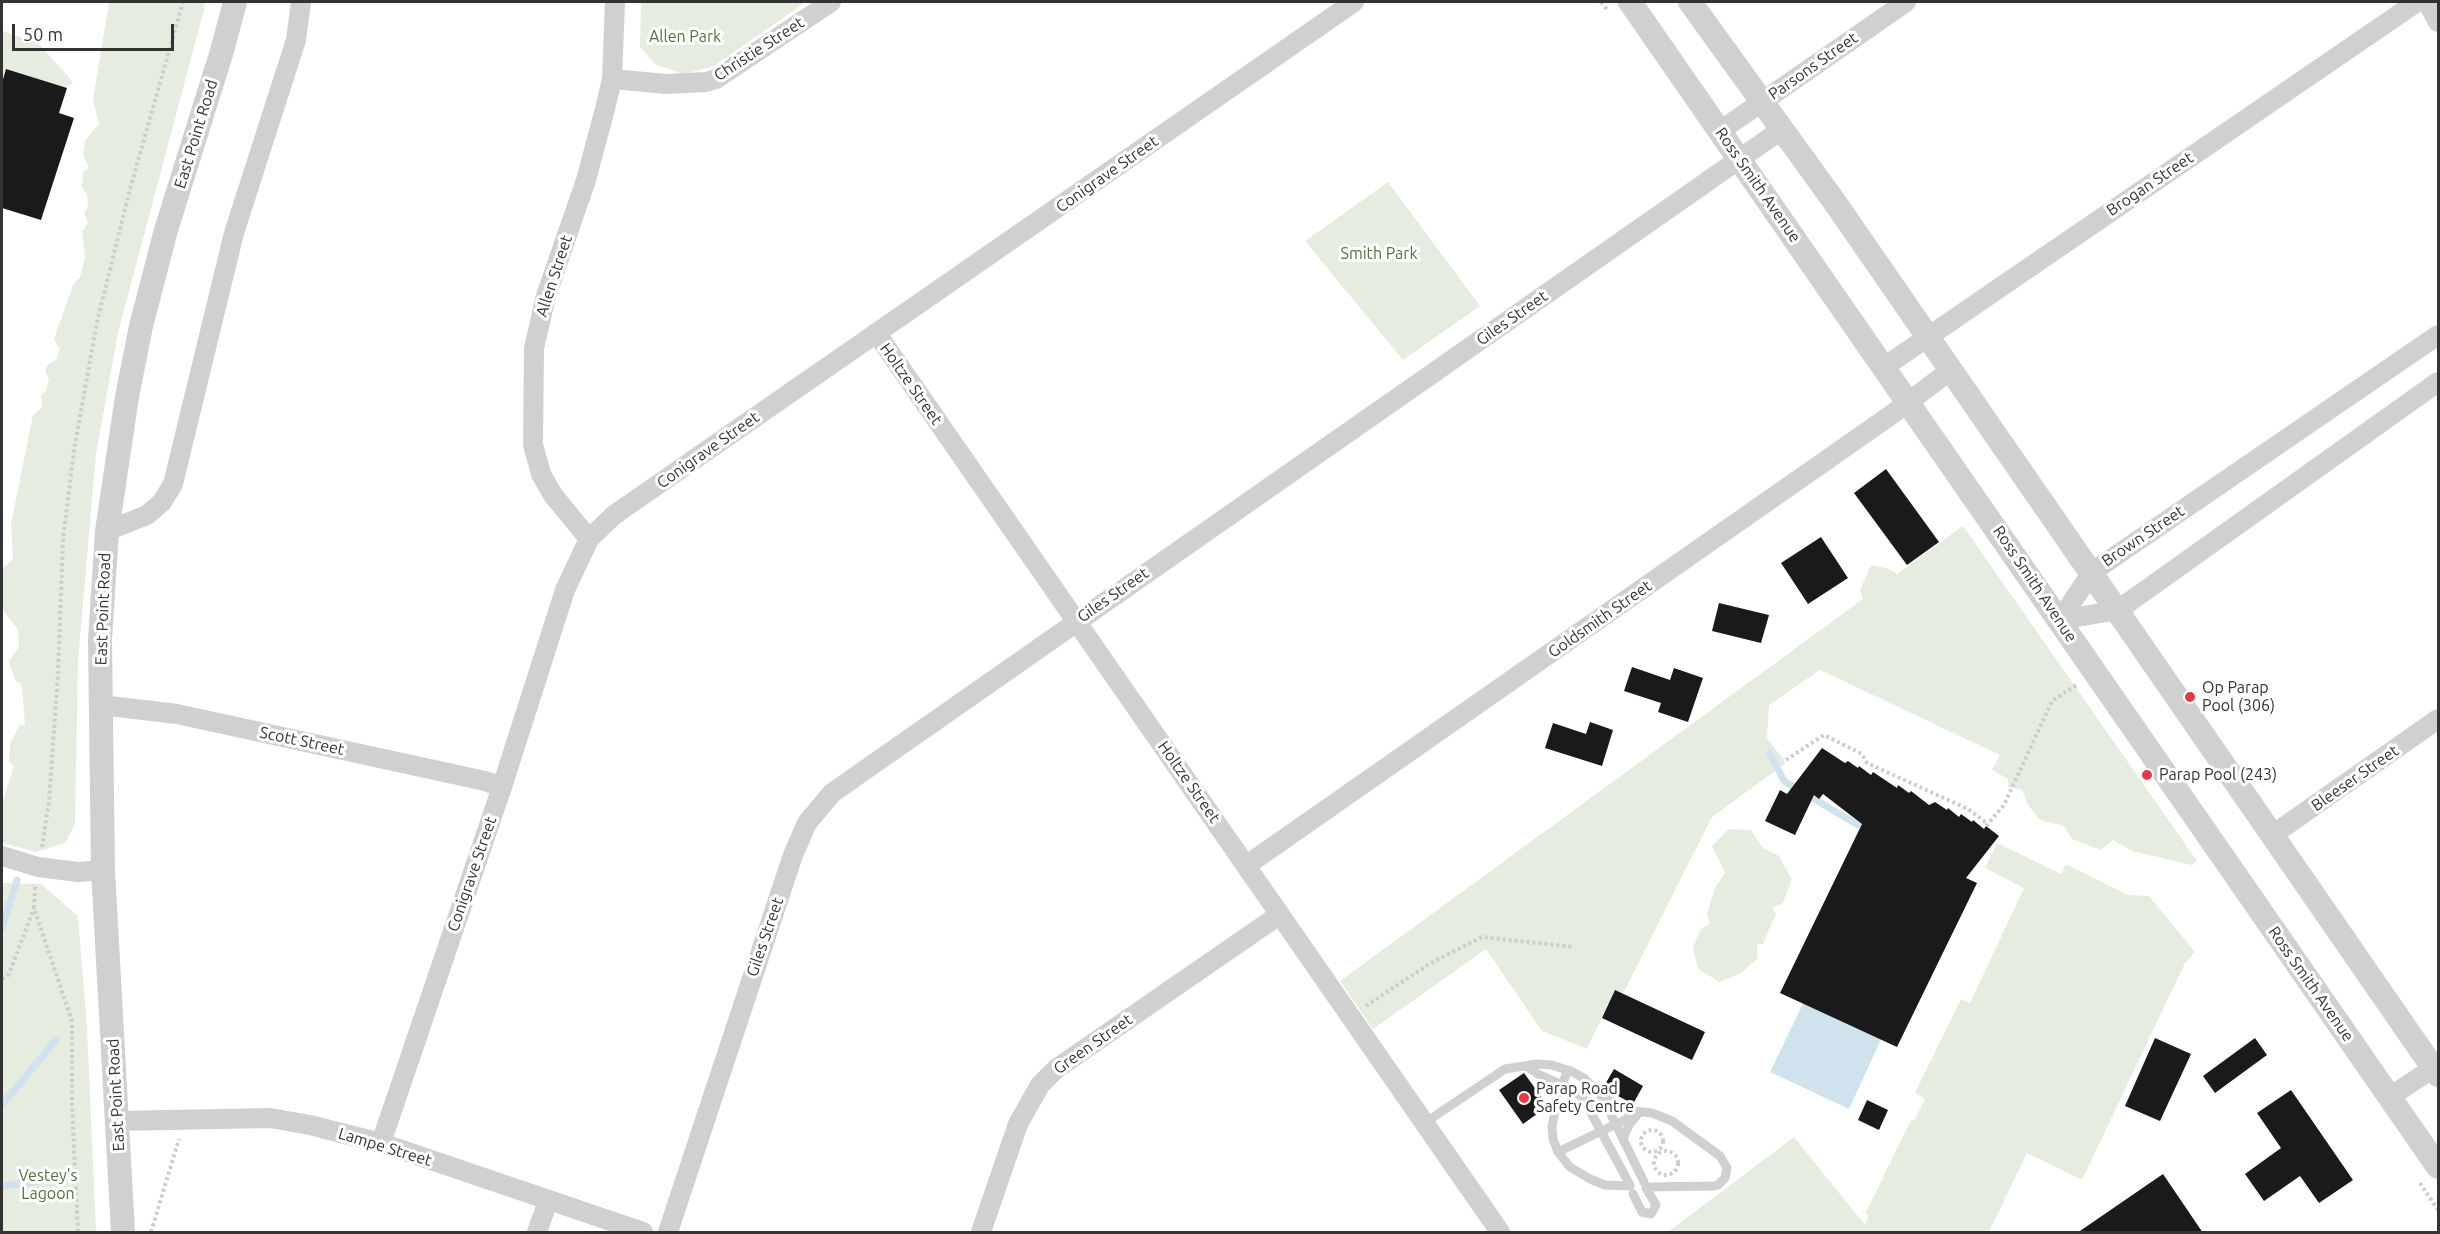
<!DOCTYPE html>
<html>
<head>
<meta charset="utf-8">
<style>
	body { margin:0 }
	#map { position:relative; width:2440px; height:1234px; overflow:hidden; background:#fff; font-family:Ubuntu,sans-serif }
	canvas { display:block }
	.frame { position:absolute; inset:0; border:3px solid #333; pointer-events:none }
	.scale { position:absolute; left:12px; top:24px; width:162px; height:27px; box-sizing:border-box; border:3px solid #333; border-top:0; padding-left:8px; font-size:18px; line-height:21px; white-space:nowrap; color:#333; -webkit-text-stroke:4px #fff; paint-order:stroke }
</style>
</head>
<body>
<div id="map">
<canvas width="2440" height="1234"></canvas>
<div class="frame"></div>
<div class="scale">50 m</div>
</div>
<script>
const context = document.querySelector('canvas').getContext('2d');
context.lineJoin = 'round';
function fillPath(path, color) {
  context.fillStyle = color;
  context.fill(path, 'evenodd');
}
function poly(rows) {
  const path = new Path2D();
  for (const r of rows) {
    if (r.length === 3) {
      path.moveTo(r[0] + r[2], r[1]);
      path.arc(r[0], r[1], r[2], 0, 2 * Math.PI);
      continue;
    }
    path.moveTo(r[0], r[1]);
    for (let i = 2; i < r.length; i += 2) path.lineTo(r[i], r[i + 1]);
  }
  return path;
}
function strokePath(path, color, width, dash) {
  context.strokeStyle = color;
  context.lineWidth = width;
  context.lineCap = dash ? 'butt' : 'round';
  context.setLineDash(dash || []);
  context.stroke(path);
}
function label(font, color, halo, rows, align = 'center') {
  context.font = font + ' Ubuntu,sans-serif';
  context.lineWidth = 6;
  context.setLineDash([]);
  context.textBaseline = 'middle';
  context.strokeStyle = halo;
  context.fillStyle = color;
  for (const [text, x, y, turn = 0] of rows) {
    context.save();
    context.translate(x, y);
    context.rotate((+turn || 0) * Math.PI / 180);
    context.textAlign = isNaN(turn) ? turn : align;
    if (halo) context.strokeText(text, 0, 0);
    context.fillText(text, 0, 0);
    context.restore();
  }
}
const green = poly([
	[109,2,206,2,118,333,96,454,78,661,75,824,65,843,36,852,2,843,2,803,14,766,9,762,10,744,19,726,25,725,22,685,15,680,9,661,19,647,18,630,2,609,2,569,13,559,11,524,33,415,42,407,41,395,46,390,49,380,45,371,47,365,56,360,60,349,54,339,73,285,80,277,85,257,82,232,88,222,84,213,88,206,87,194,82,187,83,172,89,167,83,155,85,141,99,124,93,100],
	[641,2,806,2,714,66,684,74,656,65,640,47],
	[2,31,38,43,73,82,67,88,6,70,2,83],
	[1388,182,1480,306,1403,360,1305,241],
	[1963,526,2197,861,2192,865,2132,851,2113,840,2101,850,2072,839,2064,826,2040,820,2028,805,2022,790,2008,787,2008,779,1992,770,2000,755,1820,670,1769,705,1767,738,1786,763,1712,817,1623,994,1615,990,1587,1049,1542,1031,1486,949,1373,1029,1340,981,1863,599,1860,590,1871,565,1887,568,1897,574],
	[1729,829,1751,830,1763,848,1779,856,1792,880,1783,903,1772,908,1776,914,1763,944,1757,944,1758,958,1741,973,1720,982,1698,969,1693,947,1701,929,1710,924,1707,914,1715,888,1725,873,1712,846],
	[1997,843,2061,874,2066,864,2128,895,2149,896,2195,952,2185,963,2082,1180,2027,1153,1989,1232,1668,1232,1794,1137,1865,1225,1869,1216,1865,1214,1911,1120,1914,1121,1925,1099,1915,1093,1961,999,1970,1003,2024,888,1985,868],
	[2,883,41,884,78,916,87,1028,96,1232,2,1232]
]);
const water = poly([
	[1845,917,1921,953,1849,1109,1770,1072]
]);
const stream = poly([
	[1770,754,1784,781,1858,825],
	[2,928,17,880],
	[2,1105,56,1040],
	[2,1186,41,1181]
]);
const building = poly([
	[6,69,67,88,59,113,74,118,41,220,2,208,2,83],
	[1886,469,1939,542,1907,565,1854,493],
	[1821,537,1848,578,1808,604,1781,563],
	[1719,603,1769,615,1761,643,1712,631],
	[1632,667,1670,680,1674,668,1703,678,1688,722,1658,712,1661,703,1624,691],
	[1590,722,1613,730,1602,766,1545,748,1553,723,1586,734],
	[1822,748,1845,763,1848,761,1858,768,1859,766,1871,775,1873,772,1897,788,1898,785,1909,793,1911,791,1929,805,1935,802,1947,810,1948,808,1959,817,1961,814,1972,822,1973,820,1984,829,1986,826,1999,836,1966,878,1977,883,1897,1047,1780,993,1862,824,1823,794,1819,799,1814,795,1795,835,1765,821,1780,790,1787,794],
	[1615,990,1705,1032,1692,1060,1602,1018],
	[2155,1038,2191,1054,2160,1121,2125,1106],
	[2255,1038,2267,1055,2215,1093,2203,1076],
	[1614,1069,1643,1086,1633,1104,1603,1088],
	[1524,1073,1548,1106,1523,1124,1499,1090],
	[2291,1090,2353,1180,2319,1203,2300,1176,2264,1201,2245,1174,2281,1148,2257,1113],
	[1867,1100,1888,1110,1879,1130,1858,1120],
	[2163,1174,2203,1233,2077,1233]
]);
const path = poly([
	[1601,2,1608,11],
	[1786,760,1824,735,1862,754,1867,763,1968,809,1988,824],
	[1986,826,2004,805,2052,701,2078,684],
	[42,847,49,802,58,673,63,539,74,450,97,322,130,189,183,2],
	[35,887,34,908,72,1021,72,1106,78,1232],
	[2,979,9,974,34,908],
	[1366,1006,1429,964,1482,937,1574,947],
	[1652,1141,11],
	[1666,1163,12],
	[2420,1183,2438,1210],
	[151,1232,179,1139]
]);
const service = poly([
	[1526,1066,1538,1074,1572,1089,1583,1098,1630,1185],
	[1568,1070,1558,1095,1552,1127,1553,1139,1558,1152,1570,1167,1590,1179,1605,1185,1630,1186],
	[1604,1096,1625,1110,1652,1113,1672,1121,1720,1156,1727,1168,1725,1178,1718,1185,1714,1186,1646,1187],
	[1423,1124,1505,1069,1537,1064,1552,1065,1573,1072,1585,1079,1603,1098,1644,1182],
	[1623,1139,1629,1125,1638,1114],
	[1558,1152,1639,1113],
	[1633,1194,1642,1212,1651,1214,1656,1205,1646,1188]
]);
const minor = poly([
	[2427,2,2438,22],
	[612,79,666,84,706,82,716,79,831,2],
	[1720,131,1906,2],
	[877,334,1500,1232],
	[1884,367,2417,2],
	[107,531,147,515,162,502,173,484,234,233,296,40,301,2],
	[589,539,553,495,541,474,537,459,533,445,534,348,546,296,586,180,605,109,612,79,615,2],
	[2060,620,2092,572,2438,335],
	[2060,620,2118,610,2438,382],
	[101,705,177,714,485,781,502,787],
	[2271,836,2438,719],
	[2,856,38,867,78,872,103,870],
	[1247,865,1891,415,1951,370],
	[2391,1096,2438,1065],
	[117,1121,270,1118,310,1125,381,1143,643,1232],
	[381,1143,502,787,565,590,589,539,614,515,1354,2],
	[537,1232,548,1201],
	[668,1232,793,855,807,823,832,793,1781,130],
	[981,1232,1018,1124,1040,1085,1056,1069,1279,915]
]);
const tertiary = poly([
	[1630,2,2438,1167],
	[1690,2,1836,204,2438,1075],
	[123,1232,103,870,100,640,107,531,127,397,141,326,166,230,222,51,235,2]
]);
const markers = [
	[2190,697,6,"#e63946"],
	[2147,775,6,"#e63946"],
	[1524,1098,6,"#e63946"]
];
const parkNames = [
	["Allen Park",685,37],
	["Smith Park",1379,254],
	["Vestey's",48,1176],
	["Lagoon",48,1194]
];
const streetNames = [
	["Christie Street",759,49,-33],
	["Parsons Street",1813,66,-35],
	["East Point Road",196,134,-73],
	["Conigrave Street",1107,174,-35],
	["Brogan Street",2150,184,-34],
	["Ross Smith Avenue",1758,185,55],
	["Allen Street",554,276,-72],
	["Giles Street",1512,318,-35],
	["Holtze Street",911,384,55],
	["Conigrave Street",708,450,-35],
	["Brown Street",2143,536,-34],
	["Ross Smith Avenue",2035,584,56],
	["Giles Street",1113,595,-35],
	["East Point Road",103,609,-88],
	["Goldsmith Street",1600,619,-35],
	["Scott Street",302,741,12],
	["Bleeser Street",2355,778,-35],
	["Holtze Street",1189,782,55],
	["Conigrave Street",472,874,-71],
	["Giles Street",765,937,-71],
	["Ross Smith Avenue",2311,984,55],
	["Green Street",1093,1044,-35],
	["East Point Road",116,1095,-93],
	["Lampe Street",385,1147,17]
];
const poiNames = [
	["Op Parap",2202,688],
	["Pool (306)",2202,706],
	["Parap Pool (243)",2159,775],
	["Parap Road",1536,1089],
	["Safety Centre",1536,1107]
];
fillPath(green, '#e6ecdf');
fillPath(water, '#cfe2ee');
strokePath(stream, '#cfe2ee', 7);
fillPath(building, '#1a1a1a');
strokePath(path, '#cdcdcd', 4, [3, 3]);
strokePath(service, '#d0d0d0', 9);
strokePath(minor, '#d0d0d0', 20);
strokePath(tertiary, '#d0d0d0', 24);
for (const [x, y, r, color] of markers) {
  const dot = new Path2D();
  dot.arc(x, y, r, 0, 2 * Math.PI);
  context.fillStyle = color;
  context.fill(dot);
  strokePath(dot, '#fff', 2);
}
label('16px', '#56703f', '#fff', parkNames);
label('16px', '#333', '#fff', streetNames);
label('16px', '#333', '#fff', poiNames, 'left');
</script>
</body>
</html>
